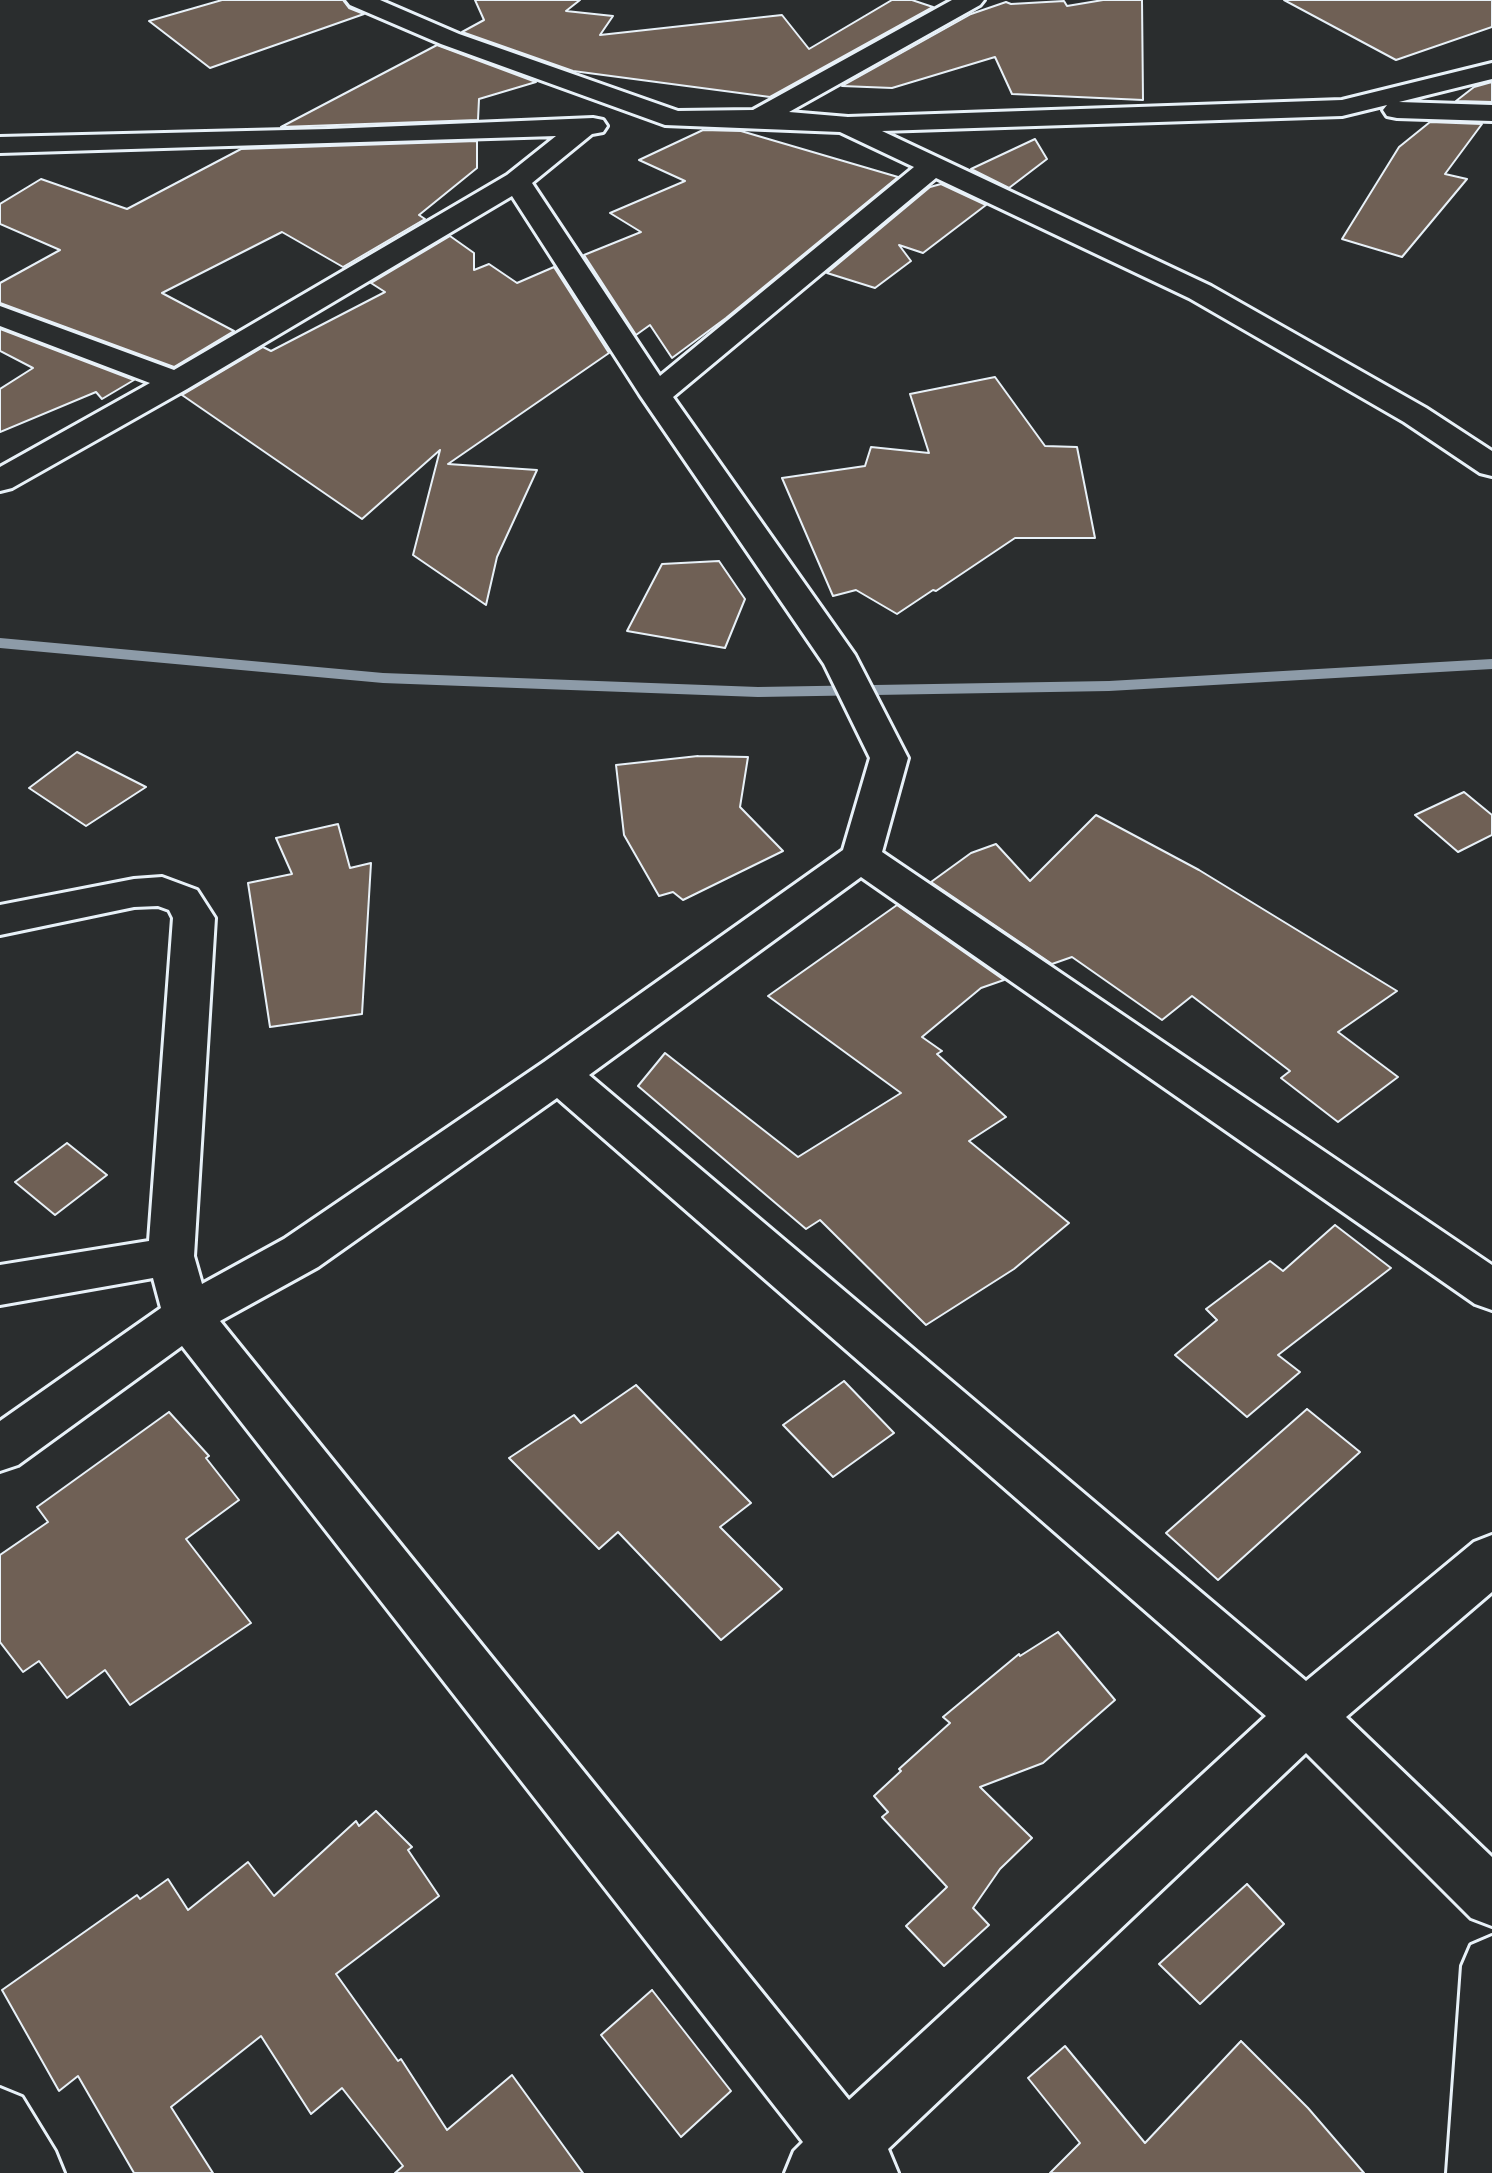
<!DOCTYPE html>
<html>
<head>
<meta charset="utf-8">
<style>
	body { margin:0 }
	canvas { display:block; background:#2a2d2e }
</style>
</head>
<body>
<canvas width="1492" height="2173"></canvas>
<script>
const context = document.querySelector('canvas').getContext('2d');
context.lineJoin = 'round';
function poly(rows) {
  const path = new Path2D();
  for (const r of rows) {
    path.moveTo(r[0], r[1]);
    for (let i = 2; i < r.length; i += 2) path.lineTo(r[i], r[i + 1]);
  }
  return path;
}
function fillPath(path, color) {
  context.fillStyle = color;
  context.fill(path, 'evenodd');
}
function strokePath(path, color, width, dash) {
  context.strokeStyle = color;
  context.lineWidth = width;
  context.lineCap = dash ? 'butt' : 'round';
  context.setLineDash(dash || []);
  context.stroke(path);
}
const stream = poly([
	[0,638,383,673,758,687,1109,681,1492,659,1492,669,1109,691,758,697,383,683,0,648,0,638]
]);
const building = poly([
	[222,0,343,0,349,8,364,14,210,68,149,21,222,0],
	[475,0,580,0,566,11,613,16,600,35,782,15,809,49,892,0,912,0,933,7,770,97,573,71,462,32,484,20,475,0],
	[1103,0,1142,0,1143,100,1012,94,995,57,892,88,842,86,971,14,1006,2,1011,4,1064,1,1067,6,1103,0],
	[1284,0,1492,0,1492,27,1396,60,1284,0],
	[437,45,536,82,479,99,478,120,281,127,437,45],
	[1492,82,1492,102,1456,101,1474,87,1492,82],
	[1430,122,1482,124,1445,174,1467,179,1402,257,1342,239,1399,147,1430,122],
	[703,130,741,131,898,177,726,318,672,358,650,325,636,335,584,255,641,232,610,213,685,181,639,160,703,130],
	[1035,139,1047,159,1009,188,971,169,1035,139],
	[477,141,477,168,419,215,425,219,343,267,282,232,162,293,234,331,174,367,0,303,0,283,60,250,0,224,0,204,41,179,127,209,241,149,477,141],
	[941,184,986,205,923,253,899,245,911,261,875,288,827,273,930,187,941,184],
	[450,236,474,253,474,270,489,264,517,283,554,267,609,353,448,464,537,470,497,557,486,605,413,555,440,450,362,519,182,395,263,347,271,351,385,292,371,283,450,236],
	[0,329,134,380,102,399,96,392,0,432,0,389,33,368,0,351,0,329],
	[995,377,1045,446,1077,447,1095,538,1015,538,936,591,933,590,897,614,856,590,833,596,782,478,865,466,871,447,929,453,910,394,995,377],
	[719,561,745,599,725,648,627,631,662,564,719,561],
	[77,752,146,787,86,826,29,788,77,752],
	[698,756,748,757,740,807,783,851,683,900,673,892,659,896,624,835,616,765,698,756],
	[1464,792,1492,815,1492,835,1458,852,1415,815,1464,792],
	[1096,815,1199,870,1397,991,1338,1032,1398,1077,1338,1122,1281,1078,1290,1071,1192,996,1162,1020,1072,957,1052,964,931,882,971,853,996,844,1030,881,1096,815],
	[338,824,350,868,371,863,362,1014,270,1027,248,883,292,874,276,838,338,824],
	[897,905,1004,980,981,988,922,1037,942,1051,937,1054,1006,1117,969,1141,1069,1223,1014,1269,926,1325,820,1220,806,1229,638,1086,665,1053,798,1157,901,1093,768,996,897,905],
	[67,1143,107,1175,55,1215,15,1182,67,1143],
	[1335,1225,1391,1268,1278,1355,1300,1372,1247,1417,1175,1355,1217,1320,1206,1309,1270,1261,1283,1271,1335,1225],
	[844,1381,894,1433,833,1477,783,1425,844,1381],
	[636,1385,751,1503,720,1527,782,1589,721,1640,618,1532,599,1549,509,1458,574,1415,581,1423,636,1385],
	[1307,1409,1360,1452,1218,1580,1166,1533,1307,1409],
	[169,1412,209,1456,206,1458,239,1500,186,1539,251,1623,130,1705,105,1670,67,1698,39,1661,23,1672,0,1642,0,1555,48,1522,37,1507,169,1412],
	[1058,1632,1115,1700,1043,1763,980,1787,1032,1838,1000,1869,973,1908,989,1925,944,1966,906,1926,947,1887,882,1817,888,1812,874,1796,901,1771,899,1769,950,1723,943,1717,1019,1654,1020,1656,1058,1632],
	[376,1811,412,1847,408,1850,439,1896,336,1974,398,2061,401,2059,447,2130,512,2075,583,2173,395,2173,403,2166,342,2088,311,2114,261,2036,171,2107,213,2173,134,2173,78,2076,59,2091,2,1990,137,1895,140,1899,168,1879,188,1910,248,1862,274,1896,356,1821,359,1826,376,1811],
	[1247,1884,1284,1924,1200,2004,1159,1964,1247,1884],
	[652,1990,731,2091,681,2137,601,2035,652,1990],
	[1241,2041,1308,2108,1364,2173,1050,2173,1080,2143,1028,2078,1065,2046,1145,2143,1241,2041]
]);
const minor = poly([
	[346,0,380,0,459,34,678,111,753,110,952,0,984,0,980,5,789,112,848,117,1342,100,1492,63,1492,79,1399,102,1492,105,1492,121,1397,118,1387,116,1383,110,1387,105,1342,116,882,131,1211,286,1426,408,1492,451,1492,476,1480,473,1404,422,1189,298,936,178,673,397,855,655,908,758,882,852,1492,1265,1492,1310,1475,1304,861,877,589,1075,1306,1681,1474,1542,1492,1535,1492,1592,1346,1717,1492,1857,1492,1926,1471,1918,1306,1753,888,2149,898,2173,785,2173,794,2151,803,2142,182,1346,18,1465,0,1471,0,1421,161,1308,153,1278,0,1305,0,1265,149,1241,173,918,169,910,158,906,134,907,0,935,0,905,134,879,162,877,197,890,215,918,194,1256,202,1284,284,1239,544,1062,843,850,870,758,824,664,640,395,512,196,187,389,12,488,0,491,0,467,150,383,0,326,0,306,174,370,507,175,556,136,0,153,0,137,329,129,593,118,603,120,607,126,603,132,592,134,532,183,660,376,914,167,840,132,665,125,441,44,350,5,346,0],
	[557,1098,1266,1716,849,2100,220,1321,318,1267,557,1098],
	[1492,1936,1492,2173,1447,2173,1462,1966,1471,1945,1492,1936],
	[0,2088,22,2097,55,2151,64,2173,0,2173,0,2088]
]);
fillPath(stream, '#8d9ba8');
fillPath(building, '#6f6055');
strokePath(building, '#e8f1f8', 2);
strokePath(minor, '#e8f1f8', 6);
fillPath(minor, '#2a2d2e');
</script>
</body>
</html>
